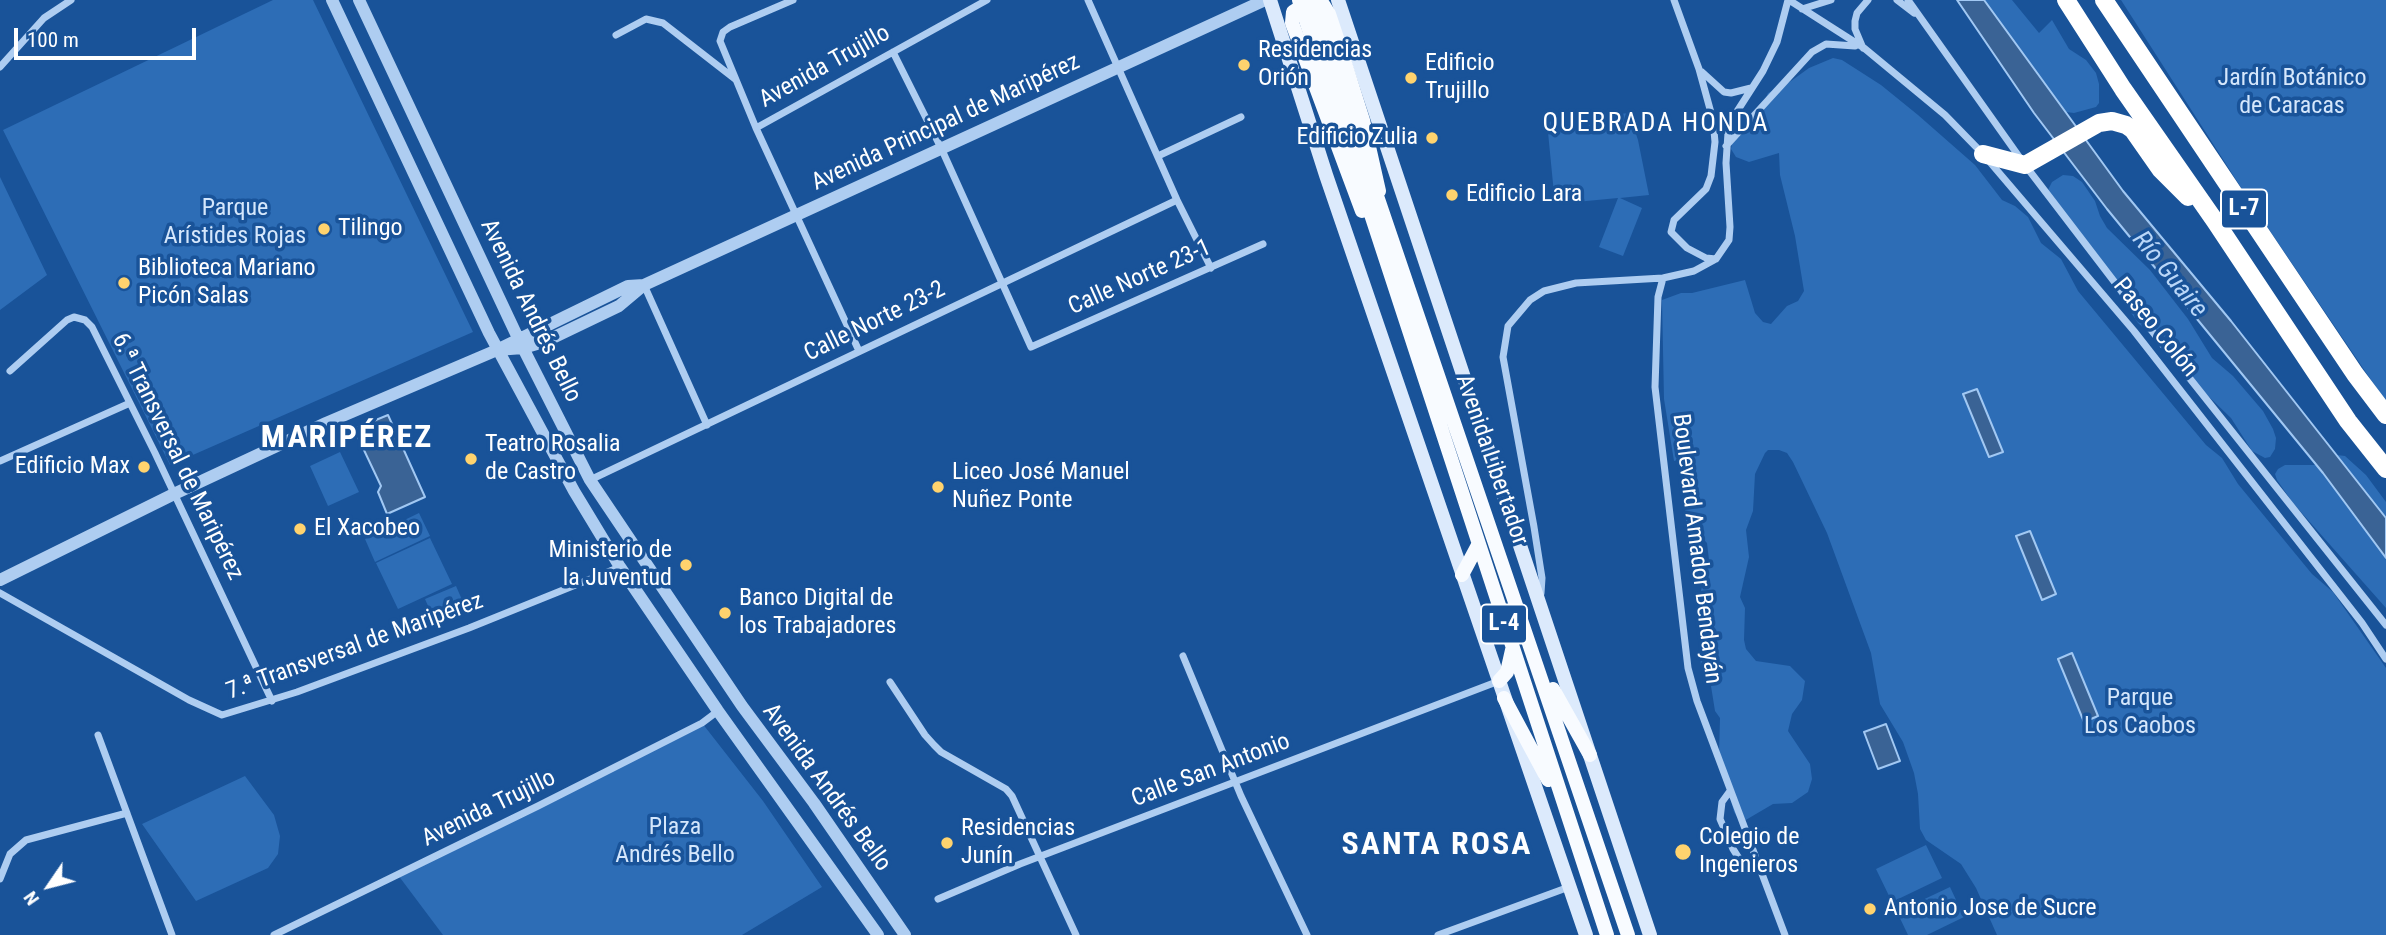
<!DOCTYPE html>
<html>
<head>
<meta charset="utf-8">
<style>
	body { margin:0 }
	#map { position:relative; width:2386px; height:935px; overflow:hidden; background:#195399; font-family:"Roboto Condensed",sans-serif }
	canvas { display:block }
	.north { position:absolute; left:14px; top:851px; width:70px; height:70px; -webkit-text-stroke:5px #195399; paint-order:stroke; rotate:235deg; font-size:19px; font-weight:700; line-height:28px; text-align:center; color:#fff }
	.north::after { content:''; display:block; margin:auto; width:24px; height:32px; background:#fff; clip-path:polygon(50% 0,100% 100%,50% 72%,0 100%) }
	.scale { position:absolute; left:14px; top:28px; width:182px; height:32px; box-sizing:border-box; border:4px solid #fff; border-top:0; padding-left:9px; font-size:21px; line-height:24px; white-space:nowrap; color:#fff; -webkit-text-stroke:5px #195399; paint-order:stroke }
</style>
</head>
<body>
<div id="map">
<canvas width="2386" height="935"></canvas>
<div class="north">N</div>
<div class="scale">100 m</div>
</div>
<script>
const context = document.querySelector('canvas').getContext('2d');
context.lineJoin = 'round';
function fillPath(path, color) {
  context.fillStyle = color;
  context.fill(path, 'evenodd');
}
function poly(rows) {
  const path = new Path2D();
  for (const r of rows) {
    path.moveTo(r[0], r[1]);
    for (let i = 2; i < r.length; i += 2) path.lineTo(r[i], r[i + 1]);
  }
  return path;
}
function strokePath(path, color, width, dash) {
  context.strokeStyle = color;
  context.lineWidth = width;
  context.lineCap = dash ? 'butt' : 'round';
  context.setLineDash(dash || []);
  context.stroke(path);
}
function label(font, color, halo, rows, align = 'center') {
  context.font = font + ' "Roboto Condensed",sans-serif';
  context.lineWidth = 7;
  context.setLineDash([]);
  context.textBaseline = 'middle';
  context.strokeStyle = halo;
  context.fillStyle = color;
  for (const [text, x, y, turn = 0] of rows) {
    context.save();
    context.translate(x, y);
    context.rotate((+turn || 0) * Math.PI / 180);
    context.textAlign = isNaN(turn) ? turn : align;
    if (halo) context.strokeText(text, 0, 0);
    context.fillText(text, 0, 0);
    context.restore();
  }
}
const green = poly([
	[273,0,313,0,473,332,170,465,3,130],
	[1984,0,2012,0,2039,33,2052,20,2069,49,2086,60,2096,73,2099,84,2099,103,2096,107,2074,113,2066,112],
	[2121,0,2386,0,2386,402,2249,200],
	[1833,58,1842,60,1881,85,1918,115,1975,165,2002,200,2015,206,2028,217,2041,243,2061,259,2078,291,2206,445,2222,458,2238,484,2312,574,2333,592,2386,668,2386,935,1997,935,1976,888,1961,864,1926,840,1920,829,1918,794,1914,773,1903,742,1880,704,1871,653,1827,533,1793,462,1787,453,1779,450,1768,450,1765,453,1755,474,1753,511,1746,530,1749,557,1740,597,1745,608,1744,640,1746,649,1756,661,1790,666,1805,681,1802,700,1792,714,1788,731,1810,764,1812,779,1808,792,1792,803,1773,804,1744,821,1739,820,1734,812,1719,755,1720,718,1715,711,1711,686,1705,679,1701,667,1697,606,1709,560,1707,543,1686,521,1681,459,1674,461,1664,399,1662,300,1681,293,1692,293,1745,280,1755,313,1763,322,1771,324,1787,306,1798,301,1804,291,1795,236,1780,175,1779,153,1749,162,1736,157,1731,149,1732,144,1758,117,1768,93,1791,81,1809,68],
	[1629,113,1638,140,1649,195,1620,198,1642,208,1623,256,1599,247,1618,198,1555,204,1547,122],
	[2063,175,2073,176,2082,182,2095,201,2100,216,2107,228,2150,270,2188,319,2212,358,2233,376,2263,411,2273,429,2276,438,2275,449,2270,457,2265,458,2252,451,2231,418,2203,391,2168,350,2138,323,2084,242,2071,231,2059,214,2048,190,2052,182],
	[0,177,47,275,0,310],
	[340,452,359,492,328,506,310,466],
	[2337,455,2345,456,2366,475,2386,502,2386,608,2293,503,2277,480,2275,474,2278,469,2285,465,2322,465],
	[419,513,430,536,375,562,365,539],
	[430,538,452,584,398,609,376,563],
	[456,586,463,602,432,615,425,599],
	[702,723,763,801,822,887,742,935,443,935,398,875],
	[245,776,274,815,280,836,278,854,268,868,196,901,142,824],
	[1926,845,1942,878,1892,902,1876,869],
	[1950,887,1964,917,1927,935,1908,935,1897,912]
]);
const water = poly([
	[1957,0,1984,0,2123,191,2231,321,2386,518,2386,558,2323,473,2107,209,2034,113,1957,0],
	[1977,389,2003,452,1989,457,1963,394,1977,389],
	[388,415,425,497,387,514,378,492,381,486,354,429,388,415],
	[2030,531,2056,594,2042,600,2016,536,2030,531],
	[2072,653,2098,716,2084,722,2058,659,2072,653],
	[1886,724,1900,761,1878,769,1864,732,1886,724]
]);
const minor = poly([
	[793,0,730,27,723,32,720,41,756,128,859,351],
	[1088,0,1177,200,1211,268],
	[1674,0,1699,69,1713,120,1715,142,1711,176,1706,189,1674,220,1671,232,1687,248,1706,258,1716,259],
	[1789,0,1864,48,1945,115,1983,154,2134,331,2362,623,2386,659],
	[1897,0,1914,13],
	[1908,0,2025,165,2152,331,2386,625],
	[1802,9,1831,0],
	[616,35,646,19,663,23,735,79],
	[1863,48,1855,29,1855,21,1857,13,1868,0],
	[893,52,942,150,1031,347,1263,244],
	[0,67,44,18,71,0],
	[1702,72,1724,92,1731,93,1751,88],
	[756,128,987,0],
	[1726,146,1812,52,1826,44,1855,46],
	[1158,156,1241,117],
	[1663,278,1658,297,1655,387,1688,668,1697,701,1785,935],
	[644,285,707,425],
	[10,371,67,320,74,317,85,320,92,327,155,453,272,701],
	[0,461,130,403],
	[590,480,1177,200],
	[0,593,189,700,222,715,297,692,469,628,620,567],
	[1541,593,1542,578,1534,527,1503,357,1508,326,1530,300,1544,291,1576,283,1663,278,1694,271,1716,259,1729,240,1730,227,1726,163,1728,133,1736,113,1763,71,1777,42,1788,0],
	[1183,656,1241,796,1307,935],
	[890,682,925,735,934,745,941,752,1006,789,1012,796,1076,935],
	[98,735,172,935],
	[1730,791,1722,802,1720,819,1733,849,1740,860,1751,869,1761,871],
	[0,879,10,854,26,840,127,813],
	[938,899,1020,864,1499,681],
	[274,935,538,806,702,723,718,711],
	[1438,935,1569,887]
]);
const tertiary = poly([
	[332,0,489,333,574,491,620,567,718,711,878,935],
	[359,0,518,338,590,480,742,706,814,803,905,935],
	[497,350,523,348,544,342,619,306,644,285,1265,0],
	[0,580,174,494,326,423,497,350,628,286,644,285]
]);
const secondary = poly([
	[1270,0,1326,175,1586,935],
	[1338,0,1650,935]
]);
const primary = poly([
	[1318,0,1321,1,1329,14,1337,38,1363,120,1379,191],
	[1310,1,1293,12,1292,23,1362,211],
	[1375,190,1628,935],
	[1365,196,1607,935],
	[1462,575,1478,545],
	[1499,681,1507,672,1512,650],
	[1553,689,1590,755],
	[1504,698,1548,780]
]);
const motorway = poly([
	[2066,0,2123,89,2215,221,2348,421,2386,469],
	[2104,0,2355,374,2386,415],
	[1983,154,2025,165,2099,123,2112,121,2126,125,2133,130,2161,170,2188,197]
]);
const primaryBridge = poly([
	[1299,0,1365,196],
	[1311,0,1375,190]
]);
const markers = [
	[1244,65,7,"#ffd36e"],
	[1411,78,7,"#ffd36e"],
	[1432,138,7,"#ffd36e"],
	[1452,195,7,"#ffd36e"],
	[324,229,7,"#ffd36e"],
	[124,283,7,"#ffd36e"],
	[471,459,7,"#ffd36e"],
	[144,467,7,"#ffd36e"],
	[938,487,7,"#ffd36e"],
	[300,529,7,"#ffd36e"],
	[686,565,7,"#ffd36e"],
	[725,613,7,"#ffd36e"],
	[947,843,7,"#ffd36e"],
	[1683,852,9,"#ffd36e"],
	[1870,909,7,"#ffd36e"]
];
const shields = [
	[2244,209,46],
	[1504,624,46]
];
const shieldNames = [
	["L-7",2244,209],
	["L-4",1504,624]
];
const poiNames = [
	["Residencias",1258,51],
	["Orión",1258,79],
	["Edificio",1425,64],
	["Trujillo",1425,92],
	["Edificio Zulia",1418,138,"right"],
	["Edificio Lara",1466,195],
	["Tilingo",338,229],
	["Biblioteca Mariano",138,269],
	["Picón Salas",138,297],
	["Teatro Rosalia",485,445],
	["de Castro",485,473],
	["Edificio Max",130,467,"right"],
	["Liceo José Manuel",952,473],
	["Nuñez Ponte",952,501],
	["El Xacobeo",314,529],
	["Ministerio de",672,551,"right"],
	["la Juventud",672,579,"right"],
	["Banco Digital de",739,599],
	["los Trabajadores",739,627],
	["Residencias",961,829],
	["Junín",961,857],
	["Colegio de",1699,838],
	["Ingenieros",1699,866],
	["Antonio Jose de Sucre",1884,909]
];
const streetNames = [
	["Avenida Trujillo",825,67,-29],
	["Avenida Principal de Maripérez",946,123,-25],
	["Calle Norte 23-1",1140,278,-24],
	["Avenida Andrés Bello",530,311,64],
	["Calle Norte 23-2",875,322,-26],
	["Paseo Colón",2155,328,51],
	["6.ª Transversal de Maripérez",177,457,64],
	["Avenida Libertador",1491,460,71],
	["Boulevard Amador Bendayán",1696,549,83],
	["7.ª Transversal de Maripérez",355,647,-20],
	["Calle San Antonio",1211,771,-21],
	["Avenida Andrés Bello",826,788,54],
	["Avenida Trujillo",489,809,-26]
];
const parkNames = [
	["Jardín Botánico",2292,79],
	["de Caracas",2292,107],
	["Parque",235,209],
	["Arístides Rojas",235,237],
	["Parque",2140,699],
	["Los Caobos",2140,727],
	["Plaza",675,828],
	["Andrés Bello",675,856]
];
const neighbourhoodNames = [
	["QUEBRADA HONDA",1656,124]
];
const waterNames = [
	["Río Guaire",2169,275,51]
];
const districtNames = [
	["MARIPÉREZ",347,439],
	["SANTA ROSA",1437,846]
];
fillPath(green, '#2d6db6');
fillPath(water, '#3a6395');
strokePath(water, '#a1c8f3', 2);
strokePath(minor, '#aecdf1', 7);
strokePath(tertiary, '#aecdf1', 12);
strokePath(secondary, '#dceafc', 14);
strokePath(primary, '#f8fbff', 14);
strokePath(motorway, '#fff', 18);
strokePath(primaryBridge, '#f8fbff', 14);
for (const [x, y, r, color] of markers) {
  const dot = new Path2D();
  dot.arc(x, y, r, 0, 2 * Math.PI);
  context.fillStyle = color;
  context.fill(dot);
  strokePath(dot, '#195399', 2.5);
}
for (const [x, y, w] of shields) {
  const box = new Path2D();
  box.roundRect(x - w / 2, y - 19.5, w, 39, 5);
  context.fillStyle = '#195399';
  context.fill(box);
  strokePath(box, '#fff', 2);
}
label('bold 23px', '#fff', null, shieldNames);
label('24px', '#fff', '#195399', poiNames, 'left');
label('24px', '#fff', '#195399', streetNames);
label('24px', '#d5e7fc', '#195399', parkNames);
context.letterSpacing = '2px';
label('26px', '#fff', '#195399', neighbourhoodNames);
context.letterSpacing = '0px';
label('italic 26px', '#bad7f8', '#195399', waterNames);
context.letterSpacing = '2px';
label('bold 32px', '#fff', '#195399', districtNames);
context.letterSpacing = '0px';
</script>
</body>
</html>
